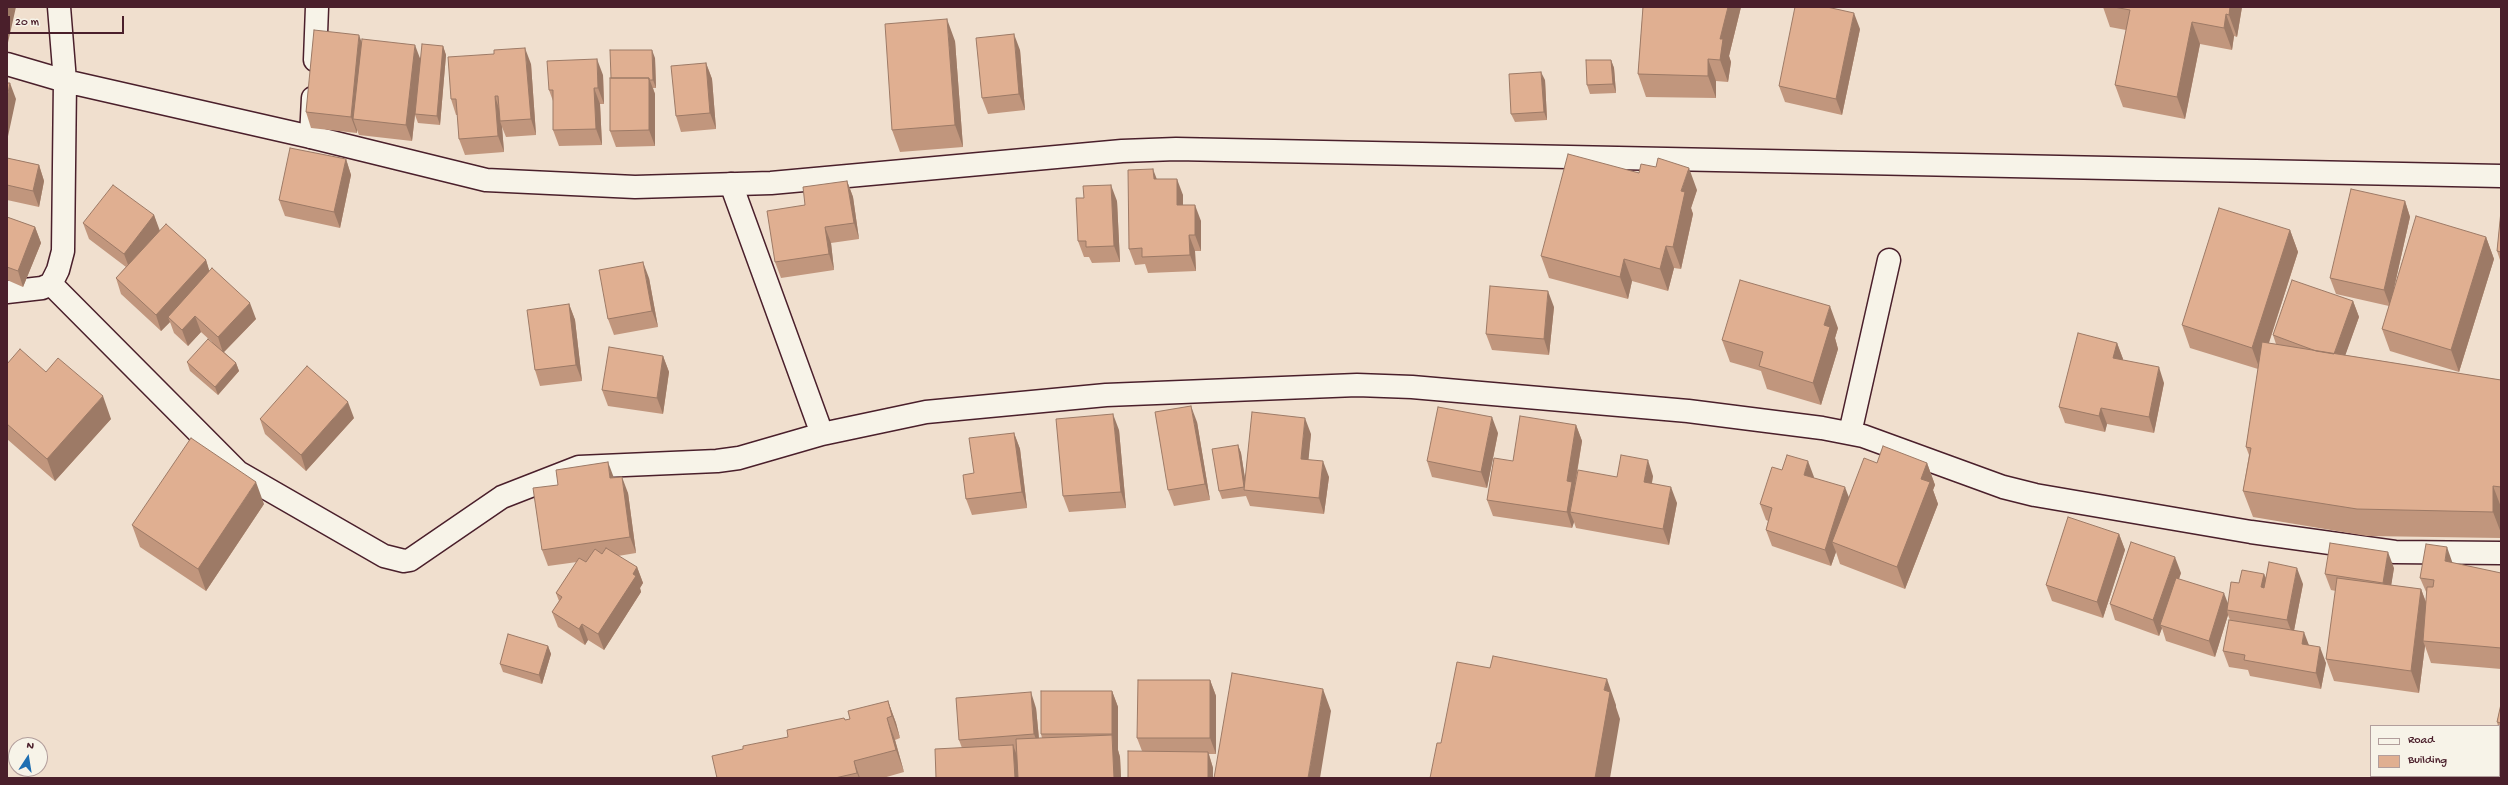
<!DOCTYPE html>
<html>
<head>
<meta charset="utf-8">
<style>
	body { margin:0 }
	#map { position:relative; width:2508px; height:785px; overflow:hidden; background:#f0dfce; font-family:"Gochi Hand",sans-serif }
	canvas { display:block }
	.frame { position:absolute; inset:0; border:8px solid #4a1f2b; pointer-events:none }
	.legend { position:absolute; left:2370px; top:725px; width:130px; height:52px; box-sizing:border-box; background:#f7f3e8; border:1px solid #b29e9c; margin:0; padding:5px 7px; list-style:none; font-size:12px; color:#4a1f2b }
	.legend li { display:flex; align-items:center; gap:8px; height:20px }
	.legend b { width:20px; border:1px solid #b29e9c }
	.north { position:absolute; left:8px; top:737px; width:40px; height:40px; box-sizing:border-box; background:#f7f3e8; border:1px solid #b29e9c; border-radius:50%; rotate:12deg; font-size:11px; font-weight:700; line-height:16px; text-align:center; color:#4a1f2b }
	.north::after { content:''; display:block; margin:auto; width:14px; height:18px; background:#1f6fb2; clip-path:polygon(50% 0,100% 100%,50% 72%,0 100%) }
	.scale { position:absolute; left:8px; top:16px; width:116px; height:18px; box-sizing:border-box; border:2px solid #4a1f2b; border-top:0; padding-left:5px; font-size:12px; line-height:14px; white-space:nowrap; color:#4a1f2b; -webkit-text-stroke:3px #f7f3e8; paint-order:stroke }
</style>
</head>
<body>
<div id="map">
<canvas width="2508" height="785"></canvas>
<div class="frame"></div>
<ul class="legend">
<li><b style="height:5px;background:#f7f3e8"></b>Road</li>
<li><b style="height:11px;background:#e0af91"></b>Building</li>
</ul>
<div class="north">N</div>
<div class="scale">20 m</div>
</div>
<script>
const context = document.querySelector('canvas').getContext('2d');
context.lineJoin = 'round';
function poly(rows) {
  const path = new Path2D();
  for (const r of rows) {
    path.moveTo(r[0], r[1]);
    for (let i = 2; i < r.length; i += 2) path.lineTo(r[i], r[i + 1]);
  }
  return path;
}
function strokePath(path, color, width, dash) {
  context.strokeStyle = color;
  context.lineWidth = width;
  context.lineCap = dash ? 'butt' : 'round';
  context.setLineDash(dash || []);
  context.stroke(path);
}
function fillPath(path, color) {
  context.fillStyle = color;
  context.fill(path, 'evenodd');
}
const street = poly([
	[59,7,65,81,311,137],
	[7,64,65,81,63,251,58,270,51,284,42,288,7,292],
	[731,184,822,434],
	[51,284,238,472,384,556,404,561,410,560,502,497,579,467,717,461,739,458,822,434,926,412,1106,395,1357,385,1412,387,1688,411,1822,428,1863,436,2003,487,2035,495,2251,532,2395,552,2501,553],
	[1850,433,1889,260]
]);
const secondary = poly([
	[315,60,317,7],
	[313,98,311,137,486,180,635,187,771,183,1122,151,1176,149,2501,176]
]);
const wall = poly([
	[1643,7,1741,7,1729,56,1731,62,1728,82,1716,81,1716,98,1646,97,1638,74],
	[2103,7,2242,7,2237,37,2234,36,2232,50,2200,44,2185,119,2123,107,2115,85,2126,30,2110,27],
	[1860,29,1842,115,1785,102,1779,86],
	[955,41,963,147,900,152,892,130],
	[362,42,420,58,443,46,446,55,440,125,418,123,415,115,412,141,359,135,357,130,357,133,311,128,306,112],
	[1020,50,1025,110,988,114,982,98],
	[655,58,656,88,653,88,655,94,655,146,616,147,610,131,611,78],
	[1611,60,1614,68,1616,93,1590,94,1587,85],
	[706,63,712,79,716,129,681,132,676,116],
	[531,64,536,135,506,137,502,127,504,152,465,155,459,139,458,115,456,115,451,99],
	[603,75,604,104,600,104,602,145,559,146,553,130,553,101,549,90],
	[1545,80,1547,120,1515,122,1511,114],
	[7,158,39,165,44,181,39,207,7,200],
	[346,159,351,175,340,228,285,216,279,200],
	[1157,179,1183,195,1183,205,1201,221,1201,251,1195,251,1196,271,1148,273,1145,264,1135,265,1129,249],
	[847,181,853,197,859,239,831,243,834,270,781,278,775,262,805,205],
	[1697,190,1691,208,1693,214,1681,269,1674,268,1668,291,1632,281,1628,299,1549,278,1541,256],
	[1117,201,1120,262,1092,263,1089,257,1084,257,1078,241],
	[2405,201,2410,217,2394,288,2486,237,2494,259,2459,372,2390,351,2382,329,2389,306,2336,294,2330,278],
	[2501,211,2501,263,2497,251],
	[154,215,159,231,206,260,209,271,256,319,224,352,236,363,239,371,218,395,190,371,187,362,212,342,201,332,188,346,174,333,170,322,161,331,121,294,116,278,126,267,89,239,83,223],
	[7,217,35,227,41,243,23,287,7,280],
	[2290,230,2298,252,2269,343,2276,344,2273,335,2353,301,2359,317,2345,355,2501,380,2501,538,2367,536,2253,517,2243,491,2249,455,2246,447,2258,369,2190,348,2182,325],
	[649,278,658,327,614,335,608,319],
	[569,304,575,320,582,381,540,386,535,370],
	[1554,307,1549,355,1492,350,1486,334],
	[1838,328,1835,338,1838,349,1821,405,1767,389,1761,371,1730,362,1722,340],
	[2117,343,2123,359,2122,360,2164,383,2154,433,2107,424,2105,432,2065,423,2059,407],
	[663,356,669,372,663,414,608,406,602,390],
	[7,364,46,372,111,419,55,481,7,439],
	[354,418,306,471,265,434,260,419],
	[1197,422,1210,500,1174,506,1168,490],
	[1576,425,1582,441,1576,480,1617,477,1653,476,1652,483,1677,503,1669,545,1576,528,1574,522,1572,528,1493,516,1487,500,1513,461],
	[1119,430,1126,508,1069,512,1063,496],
	[1014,433,1020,449,1027,508,972,515,966,499,974,473],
	[1498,433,1487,488,1432,477,1427,461],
	[1311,434,1308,460,1329,477,1324,514,1250,506,1246,496,1222,499,1219,491,1238,445,1241,453,1245,479],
	[1877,463,1927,463,1935,485,1933,490,1938,504,1905,589,1840,564,1836,552,1831,566,1772,546,1766,530,1768,521,1766,520,1760,504,1782,470,1814,477,1814,478,1849,497],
	[613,478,628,493,636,553,618,556,637,567,643,583,640,588,641,592,604,650,588,640,585,645,558,627,552,612,559,601,556,593,577,562,548,566,542,550],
	[264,504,206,591,140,547,132,525],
	[2119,534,2125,550,2103,618,2052,601,2046,585],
	[2453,563,2501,573,2501,669,2431,663,2425,646,2419,693,2334,681,2326,659,2336,591,2331,590,2325,574,2394,568,2391,585,2421,589,2426,602,2427,594,2420,578],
	[2181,573,2179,579,2228,603,2239,583,2264,574,2266,578,2303,584,2294,630,2326,663,2321,689,2250,676,2248,670,2229,667,2223,651,2230,620,2228,615,2215,657,2166,641,2162,628,2159,636,2115,620,2110,604],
	[548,646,551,654,542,684,503,672,500,664],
	[1210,680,1216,696,1216,754,1209,754,1213,768,1213,778,1142,751,1137,738],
	[1112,691,1118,707,1118,750,1120,757,1121,778,936,778,962,748,959,740,1036,708,1039,738,1042,738,1041,734],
	[888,701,896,723,900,738,895,740,904,772,883,778,717,778,743,749,788,737,844,718,845,720,850,719],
	[2501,704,2501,734,2499,728,2499,726,2498,726,2497,722]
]);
const shadedWall = poly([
	[7,7,16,7,7,47],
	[1728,7,1741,7,1729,56,1731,62,1728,82,1720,60,1720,39],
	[2230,7,2242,7,2237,37,2229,15],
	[1854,13,1860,29,1842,115,1836,99],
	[2226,14,2234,36,2232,50,2224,28],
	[947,19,955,41,963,147,955,125],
	[2192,22,2200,44,2185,119,2177,97],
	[1014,34,1020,50,1025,110,1019,94],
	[359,35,365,51,353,119,357,130,357,133,351,117],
	[415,45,421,61,412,141,406,125],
	[443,46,446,55,440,125,437,116],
	[525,48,531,64,536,135,531,119],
	[652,50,655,58,656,88,653,80],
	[597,59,603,75,604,104,598,88],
	[1708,59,1716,81,1716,98,1708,76],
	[1611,60,1614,68,1616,93,1613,84],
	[706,63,712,79,716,129,710,113],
	[1541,72,1545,80,1547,120,1544,112],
	[649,78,655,94,655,146,649,130],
	[10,83,16,99,7,141,7,98],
	[594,88,600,104,602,145,596,129],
	[495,96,500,112,500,121,502,127,504,152,498,136],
	[346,159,351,175,340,228,334,212],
	[39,165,44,181,39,207,33,191],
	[1689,168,1697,190,1691,208,1693,214,1681,269,1673,247,1681,191],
	[1153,169,1159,185,1154,179],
	[1177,179,1183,195,1183,221,1177,205],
	[847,181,853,197,859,239,854,223],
	[1111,185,1117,201,1120,262,1114,246],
	[2405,201,2410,217,2390,306,2384,290],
	[1195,205,1201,221,1201,251,1195,235],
	[154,215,160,231,130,270,124,254],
	[35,227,41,243,23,287,18,271],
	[825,227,831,243,834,270,829,254],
	[2290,230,2298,252,2260,370,2252,348],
	[1189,235,1195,251,1196,271,1190,255],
	[2486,237,2494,259,2459,372,2451,350],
	[1666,246,1674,268,1668,291,1660,269],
	[1624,259,1632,281,1628,299,1620,277],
	[206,260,211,276,168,317,170,322,161,331,156,315],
	[643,262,649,278,658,327,652,311],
	[1548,291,1554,307,1549,355,1544,339],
	[2353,301,2359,317,2339,373,2333,357],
	[250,303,256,319,223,353,218,337],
	[569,304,575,320,582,381,576,365],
	[1830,306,1838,328,1835,338,1838,349,1821,405,1813,383,1824,325],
	[195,316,201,332,188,346,182,330],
	[2117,343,2123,359,2119,374,2113,358],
	[663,356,669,372,663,414,657,398],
	[236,363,239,371,218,395,215,387],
	[2159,367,2164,383,2154,433,2149,417],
	[103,396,111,419,55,481,47,459],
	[348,402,354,418,306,471,301,455],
	[1191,406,1197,422,1210,500,1205,484],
	[2101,408,2107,424,2105,432,2099,416],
	[1113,414,1119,430,1126,508,1121,492],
	[1492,417,1498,433,1487,488,1481,472],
	[1305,418,1311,434,1307,475,1301,459],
	[1576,425,1582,441,1574,489,1570,512,1574,522,1572,528,1567,512,1567,481],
	[1014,433,1020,449,1027,508,1022,492],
	[1238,445,1241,453,1247,491,1244,487],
	[1648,460,1653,476,1649,498,1644,482],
	[1323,461,1329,477,1324,514,1319,498],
	[1808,461,1814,477,1810,491,1804,475],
	[608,462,614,478,610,478],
	[1927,463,1935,485,1933,490,1938,504,1905,589,1897,567,1921,479],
	[622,477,628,493,636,553,630,537],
	[256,482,264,504,206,591,198,569],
	[2493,486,2501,507,2501,533,2493,512],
	[1671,487,1677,503,1669,545,1663,529],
	[1845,487,1851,503,1832,542,1836,552,1831,566,1825,550],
	[2119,534,2125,550,2103,618,2097,602],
	[2447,547,2455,570,2445,561],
	[2388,552,2394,568,2389,599,2383,583],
	[2175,557,2181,573,2162,626,2160,625,2162,628,2159,636,2153,620],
	[637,567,643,583,640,588,641,592,604,650,598,634],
	[2297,568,2303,584,2293,636,2287,620],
	[2264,574,2270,590,2261,587],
	[2421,589,2429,611,2423,641,2425,646,2419,693,2411,671],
	[2224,593,2230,609,2227,610,2228,615,2215,657,2209,641],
	[582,624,588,640,585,645,579,629],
	[2304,632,2310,648,2302,644],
	[548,646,551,654,542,684,539,675],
	[2320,647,2326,663,2321,689,2316,673],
	[1607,679,1616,705,1616,707,1620,719,1610,778,1595,778,1604,690],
	[1210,680,1216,696,1216,754,1210,738],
	[1323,689,1331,711,1320,778,1308,778],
	[1112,691,1118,707,1118,750,1120,757,1121,778,1114,778,1112,734],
	[1031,692,1036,708,1040,750,1034,734],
	[888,701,896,723,900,738,892,716],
	[887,718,895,740,904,772,896,750],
	[1013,745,1019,761,1020,778,1015,778],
	[1208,752,1213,768,1213,778,1208,778],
	[854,761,860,778,859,778,857,773]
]);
const building = poly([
	[1643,7,1728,7,1720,39,1723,39,1720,60,1708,59,1708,76,1638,74,1643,7],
	[1795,7,1827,7,1854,13,1836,99,1779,86,1795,7],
	[2114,7,2230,7,2229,15,2226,14,2224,28,2192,22,2177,97,2115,85,2130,10,2114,7],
	[947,19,955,125,892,130,885,24,947,19],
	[314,30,359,35,351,117,306,112,314,30],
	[1014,34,1019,94,982,98,976,38,1014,34],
	[362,39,415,45,406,125,353,119,362,39],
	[422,44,443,46,437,116,415,114,422,44],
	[525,48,531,119,500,121,498,96,495,96,498,136,459,139,456,99,451,99,448,57,494,54,494,50,525,48],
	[610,50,652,50,653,80,649,80,649,78,611,78,610,50],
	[597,59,598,88,594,88,596,129,553,130,553,90,549,90,547,61,597,59],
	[1586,60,1611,60,1613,84,1587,85,1586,60],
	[706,63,710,113,676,116,671,66,706,63],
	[1541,72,1544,112,1511,114,1509,74,1541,72],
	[610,78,649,78,649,130,610,131,610,78],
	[7,83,10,83,7,98,7,83],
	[290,148,346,159,334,212,279,200,290,148],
	[1568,154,1639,173,1641,164,1656,167,1658,158,1689,168,1681,191,1685,192,1673,247,1666,246,1660,269,1624,259,1620,277,1541,256,1568,154],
	[7,158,39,165,33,191,7,185,7,158],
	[1153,169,1154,179,1177,179,1177,205,1195,205,1195,235,1189,235,1190,255,1142,257,1142,248,1129,249,1128,170,1153,169],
	[847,181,854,223,825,227,829,254,775,262,767,211,805,205,803,187,847,181],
	[113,185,154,215,124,254,83,223,113,185],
	[1111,185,1114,246,1086,247,1086,241,1078,241,1076,198,1084,198,1083,186,1111,185],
	[2351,189,2405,201,2384,290,2330,278,2351,189],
	[2219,208,2290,230,2252,348,2182,325,2219,208],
	[2501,211,2501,252,2497,251,2501,211],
	[2416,216,2486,237,2451,350,2382,329,2416,216],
	[7,217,35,227,18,271,7,267,7,217],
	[166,224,206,260,156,315,116,278,166,224],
	[643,262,652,311,608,319,599,270,643,262],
	[212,268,250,303,218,337,195,316,182,330,168,317,212,268],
	[1740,280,1830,306,1824,325,1830,327,1813,383,1759,366,1763,352,1722,340,1740,280],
	[2292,280,2353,301,2334,354,2316,351,2273,335,2292,280],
	[1490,286,1548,291,1544,339,1486,334,1490,286],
	[569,304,576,365,535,370,527,310,569,304],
	[2078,333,2117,343,2113,358,2159,367,2149,417,2101,408,2099,416,2059,407,2078,333],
	[208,339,236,363,215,387,187,362,208,339],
	[2262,342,2501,380,2501,487,2493,486,2493,512,2357,509,2243,491,2251,448,2246,447,2262,342],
	[609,347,663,356,657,398,602,390,609,347],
	[20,349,46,372,58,358,103,396,47,459,7,424,7,364,20,349],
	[307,366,348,402,301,455,260,419,307,366],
	[1191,406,1205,484,1168,490,1155,412,1191,406],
	[1438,407,1492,417,1481,472,1427,461,1438,407],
	[1252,412,1305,418,1301,459,1323,461,1319,498,1244,490,1252,412],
	[1113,414,1121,492,1063,496,1056,419,1113,414],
	[1520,416,1576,425,1567,481,1572,482,1567,512,1487,500,1494,458,1513,461,1520,416],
	[1014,433,1022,492,966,499,963,475,974,473,969,438,1014,433],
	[191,438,256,482,198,569,132,525,191,438],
	[1238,445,1244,487,1219,491,1212,449,1238,445],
	[1883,446,1927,463,1921,479,1930,482,1897,567,1832,542,1864,458,1877,463,1883,446],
	[1621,455,1648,460,1644,482,1671,487,1663,529,1570,512,1578,470,1617,477,1621,455],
	[1787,455,1808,461,1804,475,1845,487,1825,550,1766,530,1772,508,1760,504,1772,467,1782,470,1787,455],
	[608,462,610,478,622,477,630,537,542,550,533,488,558,485,556,470,608,462],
	[2068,517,2119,534,2097,602,2046,585,2068,517],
	[2131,542,2175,557,2153,620,2110,604,2131,542],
	[2330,543,2388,552,2383,583,2325,574,2330,543],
	[2426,544,2447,547,2445,561,2501,573,2501,648,2423,641,2427,587,2433,587,2434,580,2420,578,2426,544],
	[606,548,637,567,633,574,636,576,598,634,582,624,579,629,552,612,562,597,556,593,579,558,586,562,595,549,602,554,606,548],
	[2269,562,2297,568,2287,620,2227,610,2231,582,2239,583,2242,570,2264,574,2261,587,2264,588,2269,562],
	[2176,578,2224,593,2209,641,2160,625,2176,578],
	[2337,578,2421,589,2411,671,2326,659,2337,578],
	[2229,620,2304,632,2302,644,2320,647,2316,673,2244,660,2245,655,2223,651,2229,620],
	[508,634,548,646,539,675,500,664,508,634],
	[1493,656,1607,679,1604,690,1610,692,1595,778,1430,778,1437,743,1441,743,1457,662,1490,668,1493,656],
	[1232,673,1323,689,1308,778,1214,778,1232,673],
	[1138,680,1210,680,1210,738,1137,738,1138,680],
	[1041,691,1112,691,1112,734,1041,734,1041,691],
	[1031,692,1034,734,959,740,956,698,1031,692],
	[888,701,892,716,887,718,896,750,854,761,857,773,835,778,717,778,712,756,743,749,743,746,788,737,787,730,844,718,845,720,850,719,848,711,888,701],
	[2501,704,2501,723,2497,722,2501,704],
	[1112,735,1114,778,1018,778,1016,739,1112,735],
	[1013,745,1015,778,936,778,935,749,1013,745],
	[1128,751,1208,752,1208,778,1128,778,1128,751]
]);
strokePath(street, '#4a1f2b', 25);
strokePath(secondary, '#4a1f2b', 25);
strokePath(street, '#f7f3e8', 22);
strokePath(secondary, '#f7f3e8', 22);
fillPath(wall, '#c1967d');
fillPath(shadedWall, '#9d7a66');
fillPath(building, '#e0af91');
strokePath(building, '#9d7a66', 1);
</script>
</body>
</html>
